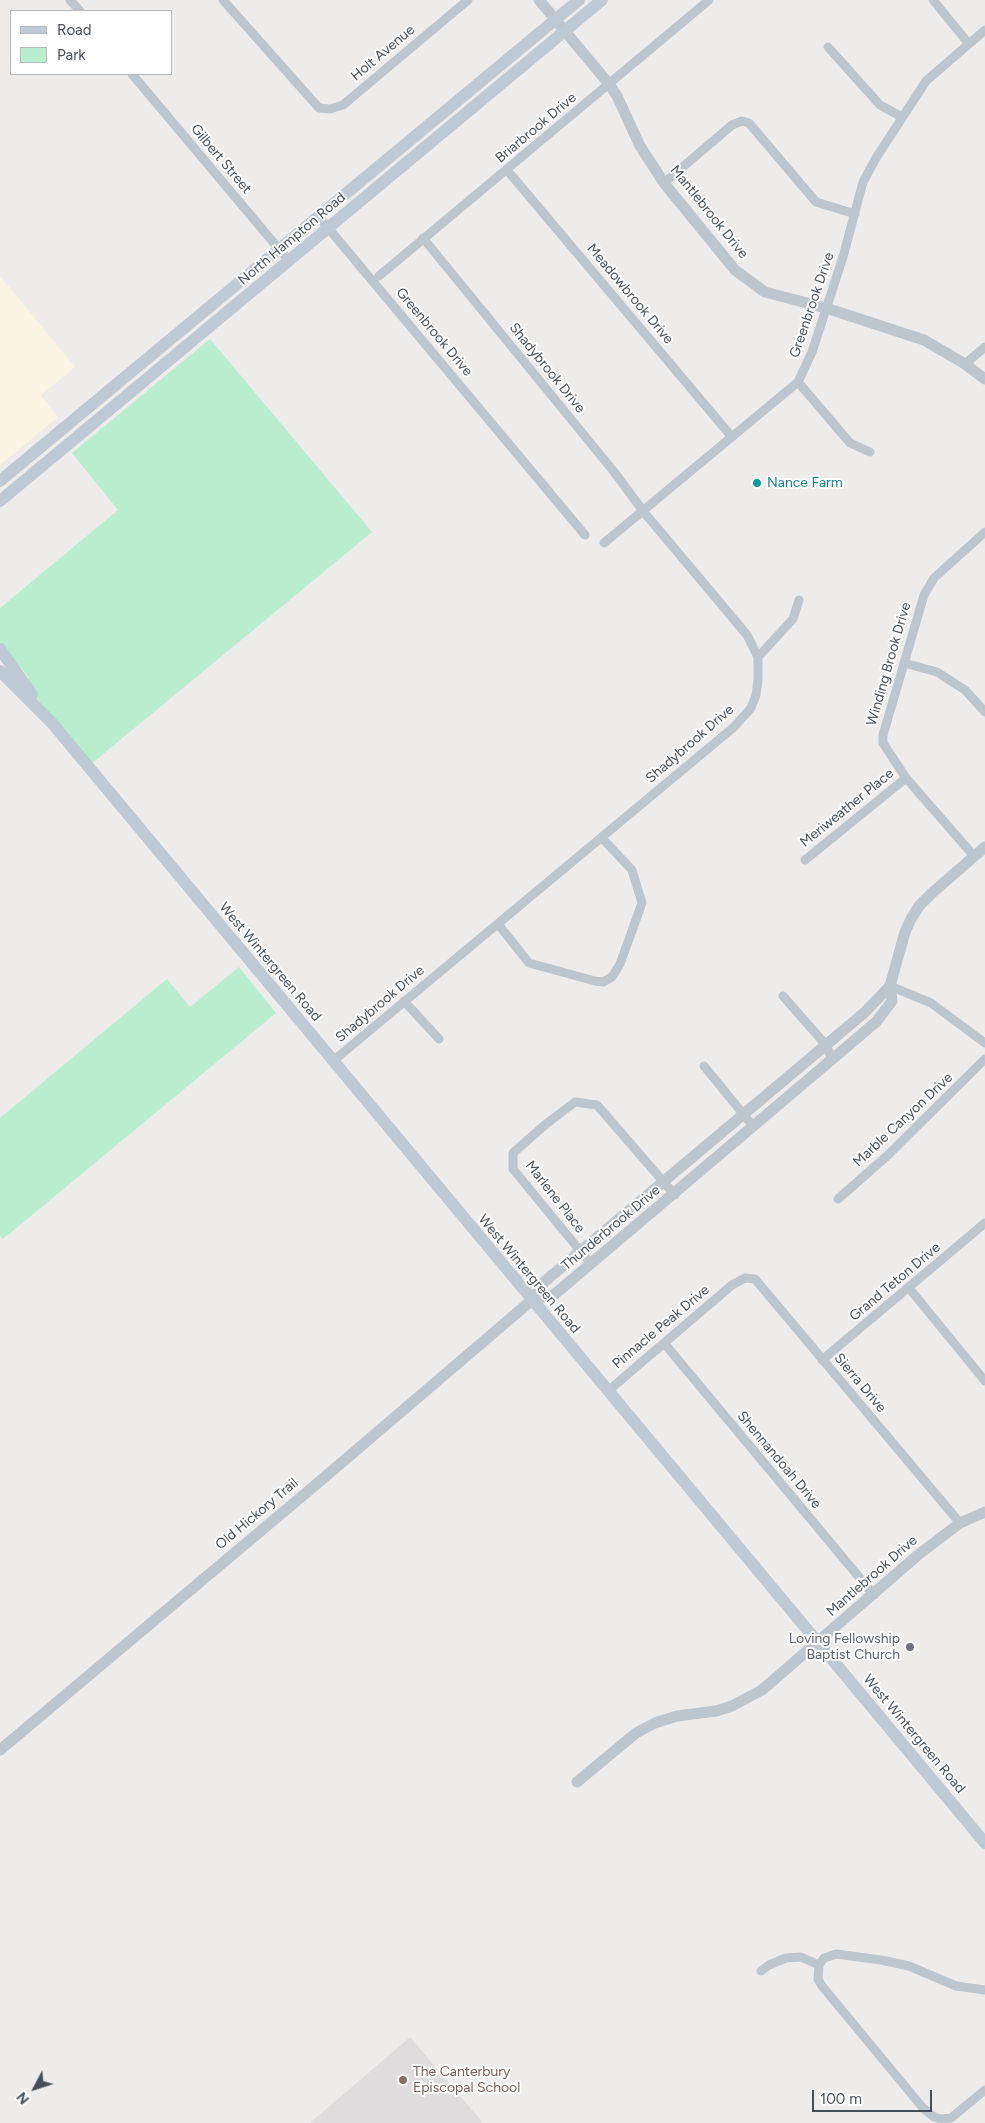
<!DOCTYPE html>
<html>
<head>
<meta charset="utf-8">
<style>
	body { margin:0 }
	#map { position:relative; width:985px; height:2123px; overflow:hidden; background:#eeebeb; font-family:Figtree,sans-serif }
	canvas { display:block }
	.legend { position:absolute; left:10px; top:10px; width:162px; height:65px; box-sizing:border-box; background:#fff; border:1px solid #b4b9bc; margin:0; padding:6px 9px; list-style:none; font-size:15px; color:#444f58 }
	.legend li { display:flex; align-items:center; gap:10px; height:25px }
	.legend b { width:25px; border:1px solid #b4b9bc }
	.north { position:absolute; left:10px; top:2063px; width:50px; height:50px; -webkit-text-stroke:4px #fff; paint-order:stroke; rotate:230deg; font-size:14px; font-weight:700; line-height:20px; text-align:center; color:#444f58 }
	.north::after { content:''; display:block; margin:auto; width:18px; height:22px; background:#444f58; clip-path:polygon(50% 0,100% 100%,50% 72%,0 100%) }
	.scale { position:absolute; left:812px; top:2090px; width:120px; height:22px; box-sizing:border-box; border:2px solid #444f58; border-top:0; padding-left:6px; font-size:15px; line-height:18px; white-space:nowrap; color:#444f58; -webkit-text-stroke:4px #fff; paint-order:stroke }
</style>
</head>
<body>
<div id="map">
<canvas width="985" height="2123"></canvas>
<ul class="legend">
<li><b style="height:6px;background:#bdc9d5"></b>Road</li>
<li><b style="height:14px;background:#b8edcd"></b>Park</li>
</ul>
<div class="north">N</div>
<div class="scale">100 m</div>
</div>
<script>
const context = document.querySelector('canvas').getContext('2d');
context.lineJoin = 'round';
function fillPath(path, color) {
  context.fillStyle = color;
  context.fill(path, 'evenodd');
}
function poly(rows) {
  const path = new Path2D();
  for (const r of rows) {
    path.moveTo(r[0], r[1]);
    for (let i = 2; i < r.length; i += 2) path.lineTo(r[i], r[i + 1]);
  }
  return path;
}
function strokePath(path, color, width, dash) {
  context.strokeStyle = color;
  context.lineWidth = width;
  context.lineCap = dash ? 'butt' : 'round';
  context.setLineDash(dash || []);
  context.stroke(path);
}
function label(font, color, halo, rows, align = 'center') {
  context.font = font + ' Figtree,sans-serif';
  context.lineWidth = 4;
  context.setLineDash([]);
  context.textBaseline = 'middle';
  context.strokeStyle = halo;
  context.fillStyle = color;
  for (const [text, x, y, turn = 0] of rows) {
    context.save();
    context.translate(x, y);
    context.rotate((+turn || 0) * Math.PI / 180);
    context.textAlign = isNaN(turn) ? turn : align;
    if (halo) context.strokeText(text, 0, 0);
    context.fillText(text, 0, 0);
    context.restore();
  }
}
const commercial = poly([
	[0,276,75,367,41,395,58,417,0,465]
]);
const education = poly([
	[410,2037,483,2123,309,2123,310,2123]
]);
const green = poly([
	[210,339,372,532,91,764,24,683,29,678,0,642,0,608,118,510,72,453],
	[239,967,276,1013,3,1239,0,1235,0,1118,167,979,190,1007]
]);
const minor = poly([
	[70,0,80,11],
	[223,0,319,108,330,109,343,105,468,0],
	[933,0,969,44],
	[828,47,880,105,902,117],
	[132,74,289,261],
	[507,170,732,437],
	[664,183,732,125,742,121,749,123,816,202,855,214],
	[319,217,585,535],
	[379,276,709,0],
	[965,364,985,347],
	[798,382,850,443,870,452],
	[604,543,798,382,812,352,843,257,863,182,876,158,926,81,985,30],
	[758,657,793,619,799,600],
	[904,663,937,672,965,690,985,712],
	[974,856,906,778,883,743,883,735,924,595,934,578,985,532],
	[805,860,906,778],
	[498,924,529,963,595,981,603,982,612,977,620,964,642,903,632,870,602,838],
	[890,986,931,1003,985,1043],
	[783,996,826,1045,832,1059],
	[404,1001,439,1039],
	[333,1061,734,727,751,708,756,695,758,680,758,657,747,635,643,511,615,473,423,238],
	[704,1066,753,1126],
	[838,1199,888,1155,985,1059],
	[591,1264,513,1169,513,1153,546,1124,575,1102,597,1105,675,1195],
	[909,1288,985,1381],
	[664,1343,874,1595],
	[822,1360,985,1223],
	[608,1391,732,1285,745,1278,755,1279,960,1523],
	[761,1971,769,1965,786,1958,801,1957,819,1965],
	[985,1990,956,1986,909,1966,881,1960,836,1954,824,1958,819,1965,818,1979,822,1986,923,2108,934,2117,941,2119,951,2118,985,2090]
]);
const tertiary = poly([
	[539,0,609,84,617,96,640,146,664,183,735,270,765,292,826,308,924,340,965,364,985,379],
	[532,1300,555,1294,876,1022,892,1001,890,986,905,932,911,919,919,906,932,893,985,847],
	[0,1750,319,1482,532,1300,544,1282,864,1013,890,986],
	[577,1782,636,1733,655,1723,677,1716,716,1711,732,1706,762,1690,918,1555,960,1523,985,1512]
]);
const secondary = poly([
	[0,481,579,0],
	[0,501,602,0],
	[0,649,32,695],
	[0,671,52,723,985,1843]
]);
const markers = [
	[757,483,5,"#0f9aa8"],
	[910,1647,5,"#6b7280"],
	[403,2080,5,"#8d6e63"]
];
const streetNames = [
	["Holt Avenue",383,53,-40],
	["Briarbrook Drive",536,128,-40],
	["Gilbert Street",221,159,50],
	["Mantlebrook Drive",709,212,51],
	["North Hampton Road",292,239,-40],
	["Meadowbrook Drive",630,294,50],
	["Greenbrook Drive",812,305,-71],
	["Greenbrook Drive",434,332,50],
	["Shadybrook Drive",547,368,51],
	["Winding Brook Drive",889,664,-74],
	["Shadybrook Drive",690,744,-41],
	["Meriweather Place",847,808,-39],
	["West Wintergreen Road",270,962,50],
	["Shadybrook Drive",380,1004,-40],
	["Marble Canyon Drive",903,1120,-43],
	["Marlene Place",555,1197,52],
	["Thunderbrook Drive",611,1228,-40],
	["West Wintergreen Road",529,1274,50],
	["Grand Teton Drive",895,1282,-40],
	["Pinnacle Peak Drive",661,1327,-40],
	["Sierra Drive",860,1383,50],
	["Shennandoah Drive",779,1460,50],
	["Old Hickory Trail",257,1514,-40],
	["Mantlebrook Drive",872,1576,-41],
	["West Wintergreen Road",914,1734,50]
];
const cultureNames = [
	["Nance Farm",767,483]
];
const worshipNames = [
	["Loving Fellowship",900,1639],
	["Baptist Church",900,1655]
];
const educationNames = [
	["The Canterbury",413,2072],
	["Episcopal School",413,2088]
];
fillPath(commercial, '#fbf4e2');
fillPath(education, '#dfdcdd');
fillPath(green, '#b8edcd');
strokePath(minor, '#bcc6ce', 9);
strokePath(tertiary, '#bcc6ce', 11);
strokePath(secondary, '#bdc9d5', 12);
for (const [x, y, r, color] of markers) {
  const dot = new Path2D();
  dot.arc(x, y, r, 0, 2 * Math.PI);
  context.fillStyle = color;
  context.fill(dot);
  strokePath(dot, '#fff', 2);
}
label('14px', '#444f58', '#fff', streetNames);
label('14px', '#0d838f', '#fff', cultureNames, 'left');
label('14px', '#5b616d', '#fff', worshipNames, 'right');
label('14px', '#785e54', '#fff', educationNames, 'left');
</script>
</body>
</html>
